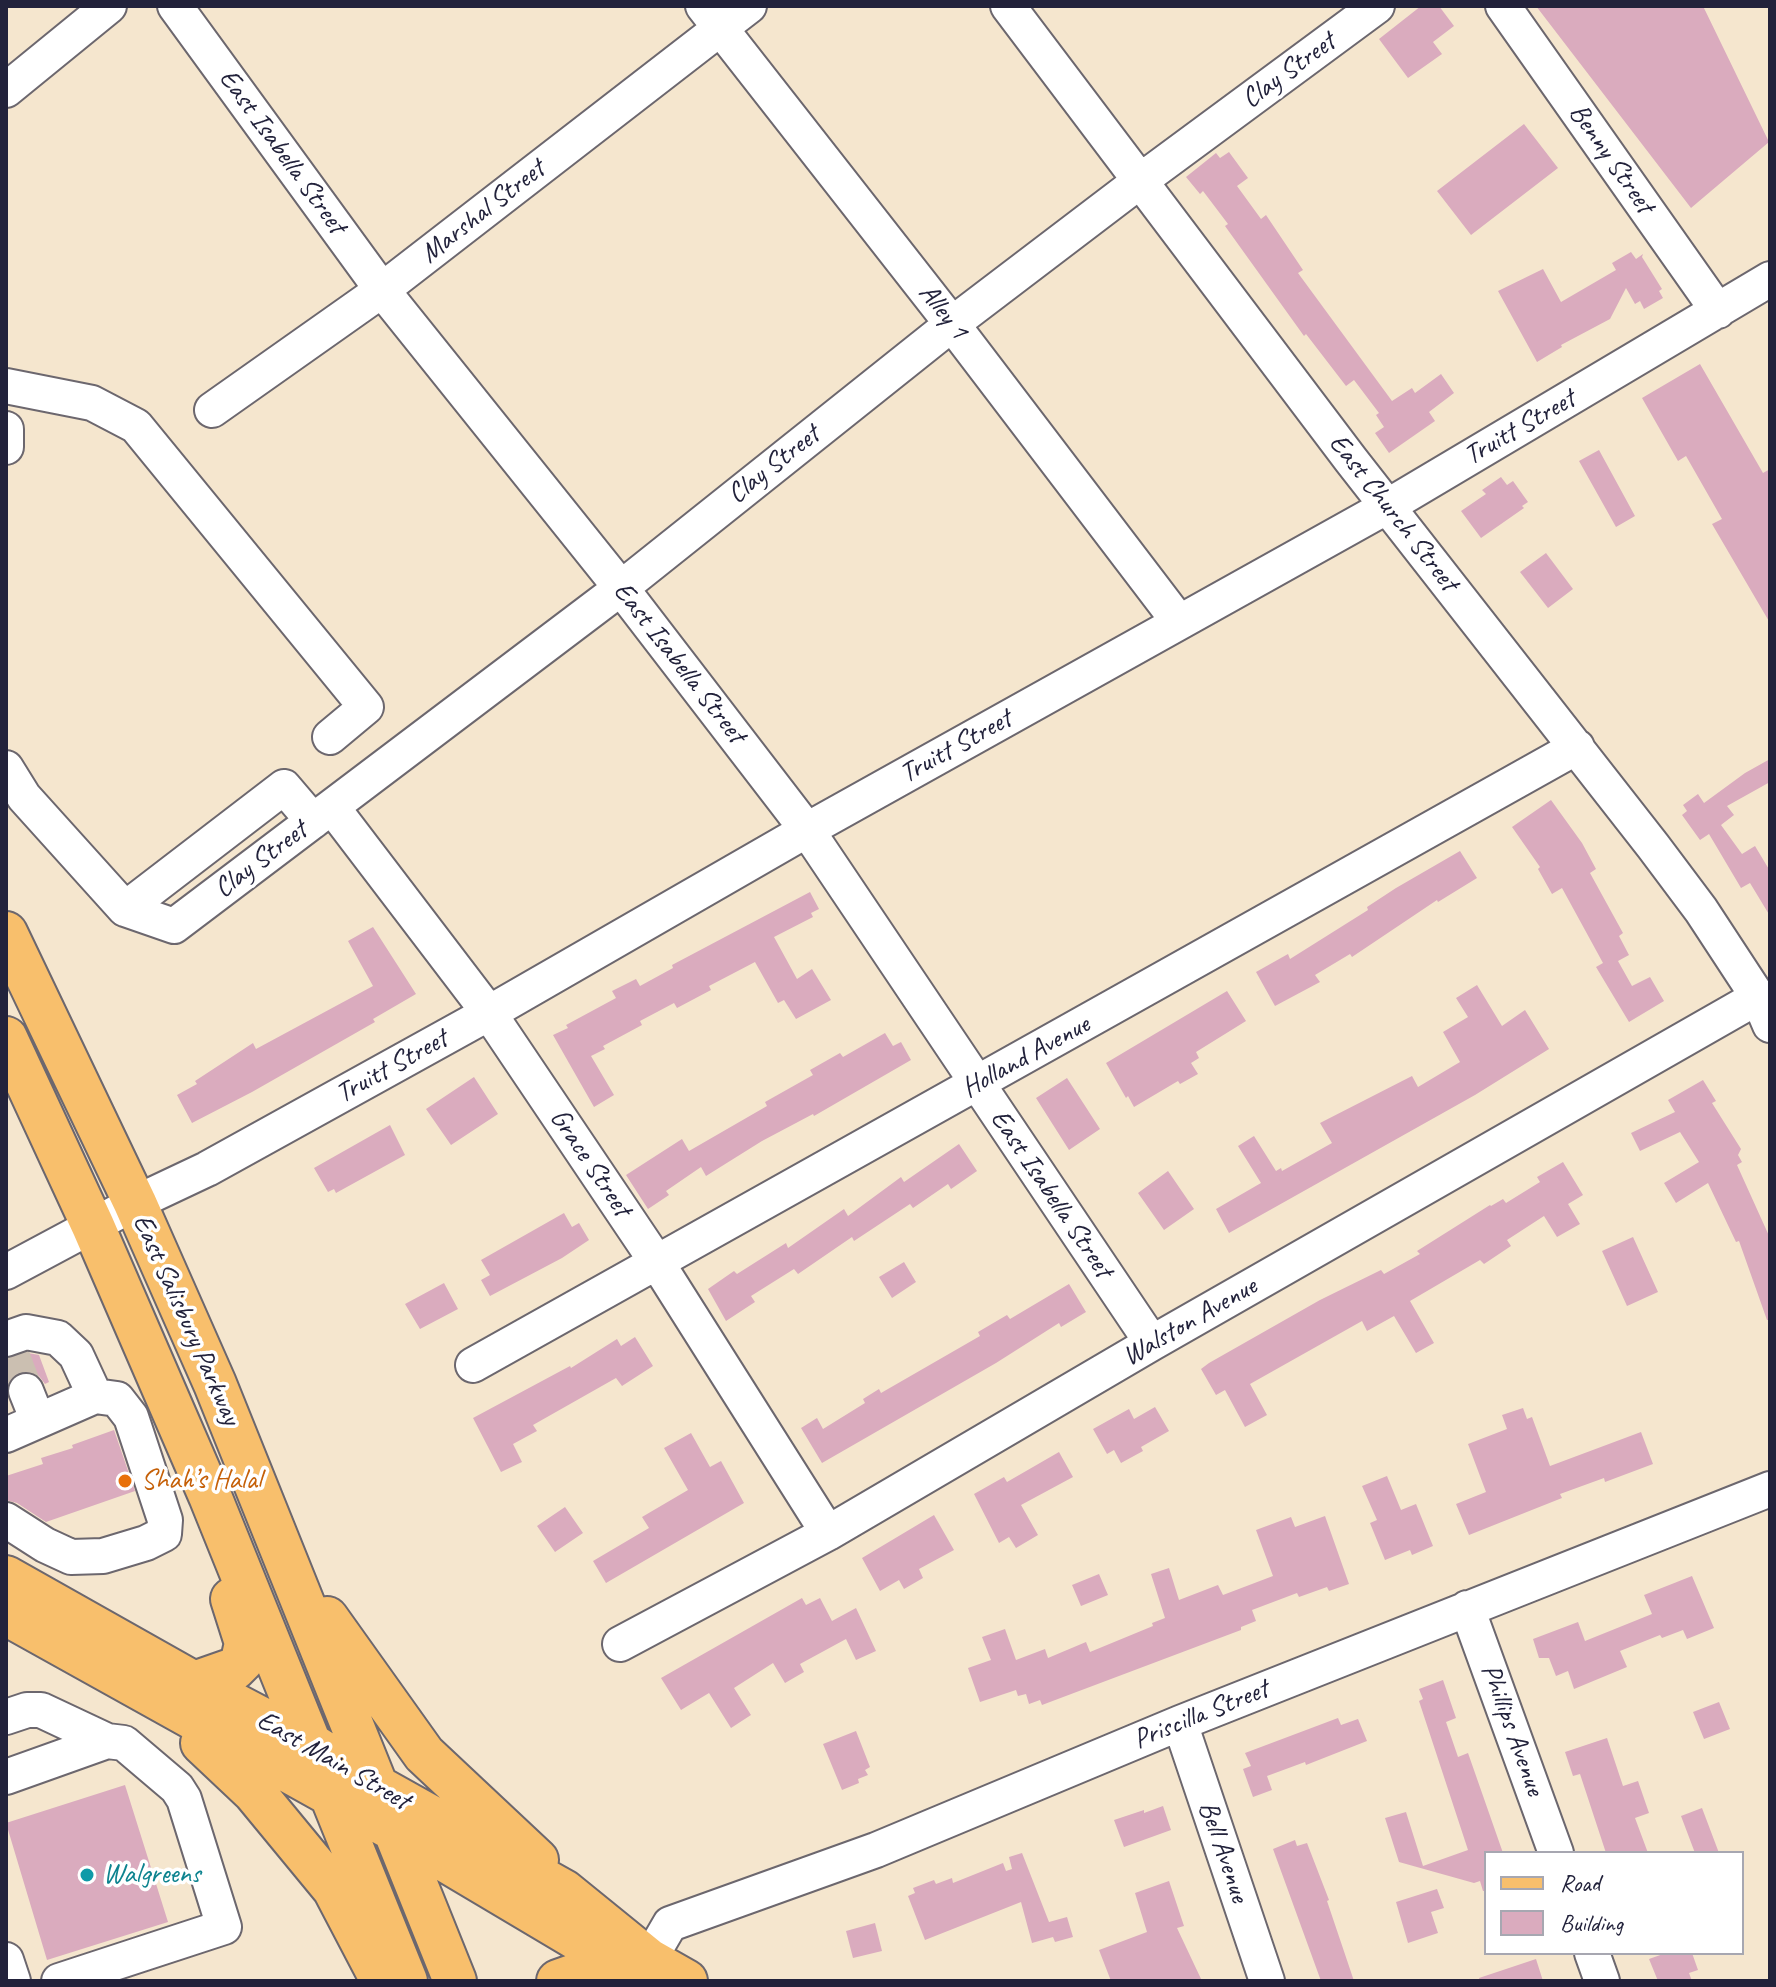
<!DOCTYPE html>
<html>
<head>
<meta charset="utf-8">
<style>
	body { margin:0 }
	#map { position:relative; width:1776px; height:1987px; overflow:hidden; background:#f5e6ce; font-family:Caveat,sans-serif }
	canvas { display:block }
	.frame { position:absolute; inset:0; border:8px solid #22223b; pointer-events:none }
	.legend { position:absolute; left:1484px; top:1851px; width:260px; height:104px; box-sizing:border-box; background:#fff; border:2px solid #a7a7b1; margin:0; padding:10px 14px; list-style:none; font-size:24px; color:#22223b }
	.legend li { display:flex; align-items:center; gap:16px; height:40px }
	.legend b { width:40px; border:2px solid #a7a7b1 }
</style>
</head>
<body>
<div id="map">
<canvas width="1776" height="1987"></canvas>
<div class="frame"></div>
<ul class="legend">
<li><b style="height:10px;background:#f8bf6c"></b>Road</li>
<li><b style="height:22px;background:#daabbe"></b>Building</li>
</ul>
</div>
<script>
const context = document.querySelector('canvas').getContext('2d');
context.lineJoin = 'round';
function fillPath(path, color) {
  context.fillStyle = color;
  context.fill(path, 'evenodd');
}
function poly(rows) {
  const path = new Path2D();
  for (const r of rows) {
    path.moveTo(r[0], r[1]);
    for (let i = 2; i < r.length; i += 2) path.lineTo(r[i], r[i + 1]);
  }
  return path;
}
function strokePath(path, color, width, dash) {
  context.strokeStyle = color;
  context.lineWidth = width;
  context.lineCap = dash ? 'butt' : 'round';
  context.setLineDash(dash || []);
  context.stroke(path);
}
function label(font, color, halo, rows, align = 'center') {
  context.font = font + ' Caveat,sans-serif';
  context.lineWidth = 7;
  context.setLineDash([]);
  context.textBaseline = 'middle';
  context.strokeStyle = halo;
  context.fillStyle = color;
  for (const [text, x, y, turn = 0] of rows) {
    context.save();
    context.translate(x, y);
    context.rotate((+turn || 0) * Math.PI / 180);
    context.textAlign = isNaN(turn) ? turn : align;
    if (halo) context.strokeText(text, 0, 0);
    context.fillText(text, 0, 0);
    context.restore();
  }
}
const building = poly([
	[1421,6,1439,6,1454,26,1433,42,1442,54,1408,78,1379,39],
	[1536,6,1703,6,1769,142,1691,208],
	[1524,124,1558,168,1471,235,1437,191],
	[1229,152,1248,178,1237,186,1261,219,1266,215,1303,270,1298,273,1392,401,1412,388,1415,393,1441,374,1454,393,1429,412,1435,421,1389,453,1375,433,1384,427,1376,415,1379,413,1354,380,1346,386,1306,334,1304,336,1225,226,1228,224,1203,191,1200,194,1186,177,1216,153,1220,158],
	[1631,252,1636,259,1643,254,1642,257,1662,289,1659,291,1663,298,1644,309,1640,301,1635,304,1626,288,1610,319,1561,345,1562,347,1537,362,1498,291,1543,269,1561,302,1616,270,1612,263],
	[1700,364,1763,473,1770,469,1770,623,1712,524,1722,519,1686,456,1678,461,1642,398],
	[1599,450,1635,516,1616,527,1579,461],
	[1501,477,1507,485,1513,481,1528,502,1522,506,1524,508,1481,538,1461,511,1486,494,1482,490],
	[1546,553,1573,589,1548,608,1520,572],
	[1770,759,1770,782,1727,806,1734,815,1721,825,1742,854,1755,846,1770,871,1770,916,1750,883,1741,888,1709,834,1700,840,1682,815,1687,811,1683,805,1698,794,1704,803,1745,773],
	[1551,800,1582,843,1596,869,1590,873,1623,933,1619,936,1629,955,1618,961,1632,986,1650,977,1664,1001,1629,1022,1596,967,1603,963,1562,888,1552,894,1538,869,1540,867,1512,827],
	[1460,851,1477,878,1438,902,1437,900,1352,957,1350,954,1315,975,1320,982,1275,1006,1256,972,1288,954,1290,959,1368,910,1367,907,1396,888],
	[810,892,819,909,811,913,813,917,774,937,797,979,812,969,831,1000,796,1019,784,1000,778,1003,755,962,709,986,711,990,677,1008,674,1003,640,1021,642,1025,603,1046,605,1049,591,1056,614,1095,594,1107,553,1035,568,1028,566,1025,616,998,612,991,636,979,640,986,673,968,672,965],
	[373,927,416,994,373,1019,375,1022,252,1092,192,1123,177,1095,197,1084,195,1081,253,1043,256,1049,373,986,348,941],
	[1477,985,1502,1026,1525,1010,1549,1049,1475,1095,1229,1233,1216,1209,1261,1183,1238,1146,1254,1136,1276,1171,1281,1168,1282,1171,1332,1143,1320,1123,1412,1076,1418,1087,1460,1062,1443,1032,1468,1017,1456,998],
	[1227,991,1246,1021,1196,1052,1199,1058,1191,1063,1198,1074,1180,1084,1178,1081,1134,1107,1128,1096,1126,1098,1106,1063],
	[885,1033,893,1046,901,1042,911,1060,814,1116,813,1114,762,1141,706,1176,701,1167,666,1191,669,1195,648,1209,626,1175,682,1139,689,1151,767,1106,765,1102,813,1075,810,1070,840,1053,843,1057],
	[474,1077,498,1114,451,1145,426,1109],
	[1067,1078,1100,1129,1069,1150,1036,1098],
	[1703,1080,1716,1101,1712,1103,1741,1149,1738,1155,1742,1162,1737,1165,1770,1238,1770,1320,1767,1320,1739,1241,1736,1242,1708,1183,1676,1203,1664,1183,1699,1162,1680,1132,1640,1151,1631,1133,1675,1112,1668,1100],
	[390,1125,405,1155,336,1193,334,1189,328,1192,314,1168],
	[959,1144,977,1171,951,1189,948,1184,913,1208,910,1204,854,1241,852,1237,798,1274,794,1269,751,1296,755,1302,726,1321,708,1289,734,1271,737,1274,786,1243,788,1248,844,1209,848,1216,901,1177,904,1182],
	[1563,1162,1583,1195,1568,1204,1580,1224,1557,1237,1544,1216,1507,1240,1511,1246,1484,1264,1480,1260,1410,1301,1434,1343,1416,1353,1394,1316,1367,1331,1362,1321,1250,1384,1267,1415,1245,1427,1225,1390,1216,1395,1201,1369,1209,1363,1320,1300,1381,1270,1384,1274,1420,1254,1417,1251,1490,1205,1491,1206,1503,1199,1506,1203,1540,1182,1537,1177],
	[1168,1171,1194,1209,1164,1230,1138,1193],
	[564,1213,572,1227,579,1223,589,1240,562,1258,490,1296,481,1280,490,1275,481,1260],
	[1633,1237,1658,1292,1627,1306,1602,1251],
	[904,1262,916,1282,892,1298,879,1277],
	[444,1283,458,1309,420,1329,405,1304],
	[1069,1284,1086,1312,1061,1327,1059,1323,996,1363,822,1463,801,1428,817,1418,823,1429,865,1403,863,1399,879,1389,881,1393,980,1336,978,1332,1007,1315,1010,1319],
	[635,1337,653,1366,622,1386,616,1378,533,1425,537,1431,513,1444,522,1462,501,1472,473,1418,570,1366,571,1368,617,1339,621,1346],
	[28,1353,39,1355,49,1382,45,1384,39,1376,30,1371,19,1372,10,1379,6,1398,6,1358],
	[1155,1407,1169,1431,1141,1447,1143,1451,1121,1463,1114,1450,1107,1454,1093,1429,1129,1409,1134,1419],
	[1523,1408,1527,1419,1532,1417,1550,1466,1641,1432,1653,1464,1605,1482,1604,1478,1560,1494,1562,1498,1469,1535,1456,1504,1486,1492,1468,1444,1507,1429,1502,1415],
	[114,1430,135,1491,46,1522,17,1503,6,1500,6,1476,43,1464,41,1458,73,1448,72,1445],
	[691,1433,710,1467,721,1461,744,1503,606,1583,593,1561,649,1528,642,1517,688,1490,664,1448],
	[1059,1452,1073,1477,1021,1505,1038,1535,1016,1548,1009,1537,999,1543,974,1494,1004,1477,1007,1482],
	[1387,1476,1401,1510,1416,1504,1433,1546,1412,1555,1410,1550,1385,1560,1370,1523,1377,1520,1362,1486],
	[565,1507,583,1533,555,1552,537,1526],
	[934,1515,954,1550,919,1569,923,1578,904,1589,899,1580,880,1591,862,1558],
	[1325,1516,1349,1584,1329,1591,1327,1587,1299,1597,1297,1593,1252,1610,1256,1621,1241,1627,1241,1630,1042,1705,1040,1700,1029,1704,1026,1694,1018,1696,1016,1690,980,1702,968,1668,991,1660,982,1637,1005,1629,1016,1660,1045,1649,1048,1658,1086,1642,1090,1652,1153,1626,1152,1623,1165,1618,1151,1574,1169,1568,1179,1600,1218,1585,1223,1595,1273,1576,1256,1530,1291,1517,1295,1527],
	[1099,1574,1108,1595,1081,1606,1072,1585],
	[1692,1576,1714,1628,1687,1639,1683,1630,1662,1638,1660,1635,1620,1651,1627,1667,1574,1689,1568,1671,1556,1676,1549,1658,1539,1658,1533,1639,1578,1622,1585,1641,1652,1614,1644,1595],
	[802,1598,806,1605,820,1598,832,1621,856,1608,876,1651,856,1660,846,1639,800,1664,804,1672,785,1683,773,1663,734,1688,751,1715,731,1728,709,1693,681,1710,661,1678],
	[1443,1680,1456,1718,1446,1722,1458,1757,1468,1753,1503,1853,1486,1853,1486,1891,1483,1891,1480,1881,1474,1883,1399,1862,1385,1818,1406,1812,1423,1866,1468,1850,1419,1701,1423,1699,1419,1689],
	[1719,1702,1730,1729,1704,1739,1693,1712],
	[1338,1718,1341,1725,1358,1719,1367,1741,1306,1765,1305,1762,1267,1776,1272,1790,1253,1797,1243,1769,1251,1766,1245,1753],
	[856,1731,870,1767,865,1770,868,1775,858,1779,859,1783,842,1790,823,1744],
	[1607,1738,1623,1786,1638,1781,1649,1813,1635,1818,1648,1853,1606,1853,1580,1774,1573,1776,1565,1752],
	[125,1785,168,1922,47,1960,6,1823],
	[1163,1806,1171,1830,1124,1847,1114,1820,1144,1810,1144,1813],
	[1702,1808,1719,1853,1695,1853,1681,1816],
	[1295,1840,1297,1846,1307,1843,1329,1900,1327,1901,1354,1981,1321,1981,1273,1849],
	[1022,1853,1049,1922,1067,1917,1073,1937,1055,1942,1053,1937,1032,1943,1021,1902,925,1940,908,1896,915,1893,913,1888,934,1880,936,1884,952,1878,953,1883,1003,1863,1006,1871,1012,1869,1009,1857],
	[1169,1881,1184,1926,1177,1928,1202,1981,1111,1981,1099,1950,1147,1932,1135,1893],
	[1437,1889,1444,1908,1431,1912,1438,1933,1408,1943,1396,1902],
	[875,1923,882,1951,853,1958,846,1931],
	[1666,1953,1692,1953,1698,1970,1689,1973,1692,1981,1658,1981,1649,1959],
	[1536,1959,1543,1981,1480,1981,1479,1978]
]);
const minorTunnel = poly([
	[12,1354,26,1391]
]);
const minor = poly([
	[175,6,382,290,621,588,807,830,1152,1343],
	[703,6,952,324,1179,622],
	[1008,6,1351,460,1653,846,1701,910,1758,997,1770,1025],
	[1503,6,1718,311],
	[6,90,109,6],
	[6,386,92,403,136,426,366,707,330,737],
	[212,410,382,290,749,6],
	[6,429,6,447],
	[6,768,24,797,125,909,174,926,621,588,952,324,1140,181,1377,6],
	[332,807,489,1013,656,1261,828,1533],
	[125,909,284,787,313,821],
	[6,1272,135,1203,207,1169,489,1013,807,830,1388,506,1770,279],
	[6,1339,26,1332,58,1338,76,1355,95,1396],
	[473,1365,1577,747],
	[26,1391,38,1421],
	[6,1435,95,1396,117,1399,131,1417,165,1520,164,1534,146,1543,103,1556,71,1557,45,1545,6,1520],
	[1467,1608,1556,1853],
	[620,1644,828,1533,1152,1343,1758,997],
	[6,1717,27,1710,41,1710,107,1741],
	[1180,1723,1267,1981],
	[6,1777,107,1741,124,1743,177,1788,184,1799,224,1927,59,1981],
	[1592,1953,1602,1981],
	[6,1960,13,1981],
	[649,1960,670,1924,876,1850,1180,1723,1770,1489]
]);
const major = poly([
	[6,933,135,1203,215,1384,455,1981],
	[6,1038,93,1226,210,1496,406,1981],
	[6,1577,194,1683,312,1745,376,1786,564,1891,649,1960,686,1981],
	[6,1614,394,1830,606,1956,628,1958],
	[327,1618,424,1754,537,1860],
	[194,1683,234,1669,242,1661,246,1643,232,1599],
	[202,1743,254,1792,334,1889,377,1971],
	[558,1981,575,1975,635,1963]
]);
const markers = [
	[125,1481,8,"#e8710a"],
	[87,1875,8,"#0f9aa8"]
];
const streetNames = [
	["Clay Street",1289,71,-36],
	["East Isabella Street",282,152,54],
	["Benny Street",1611,159,55],
	["Marshal Street",483,212,-38],
	["Alley 1",943,312,52],
	["Truitt Street",1520,428,-30],
	["Clay Street",774,465,-38],
	["East Church Street",1393,513,52],
	["East Isabella Street",679,663,52],
	["Truitt Street",956,747,-29],
	["Clay Street",261,860,-37],
	["Holland Avenue",1026,1057,-29],
	["Truitt Street",392,1067,-29],
	["Grace Street",590,1163,56],
	["East Isabella Street",1051,1194,56],
	["East Salisbury Parkway",186,1320,66],
	["Walston Avenue",1190,1322,-30],
	["Priscilla Street",1201,1715,-22],
	["Phillips Avenue",1512,1730,70],
	["East Main Street",333,1761,30],
	["Bell Avenue",1223,1852,71]
];
const foodNames = [
	["Shah’s Halal",141,1481]
];
const cultureNames = [
	["Walgreens",103,1875]
];
fillPath(building, '#daabbe');
strokePath(minorTunnel, '#cbbfb1', 34, [34, 17]);
strokePath(minor, '#6c676e', 38);
strokePath(major, '#6c676e', 46);
strokePath(minor, '#fff', 34);
strokePath(major, '#f8bf6c', 42);
for (const [x, y, r, color] of markers) {
  const dot = new Path2D();
  dot.arc(x, y, r, 0, 2 * Math.PI);
  context.fillStyle = color;
  context.fill(dot);
  strokePath(dot, '#fff', 3);
}
label('28px', '#22223b', '#fff', streetNames);
label('28px', '#c56008', '#fff', foodNames, 'left');
label('28px', '#0d838f', '#fff', cultureNames, 'left');
</script>
</body>
</html>
